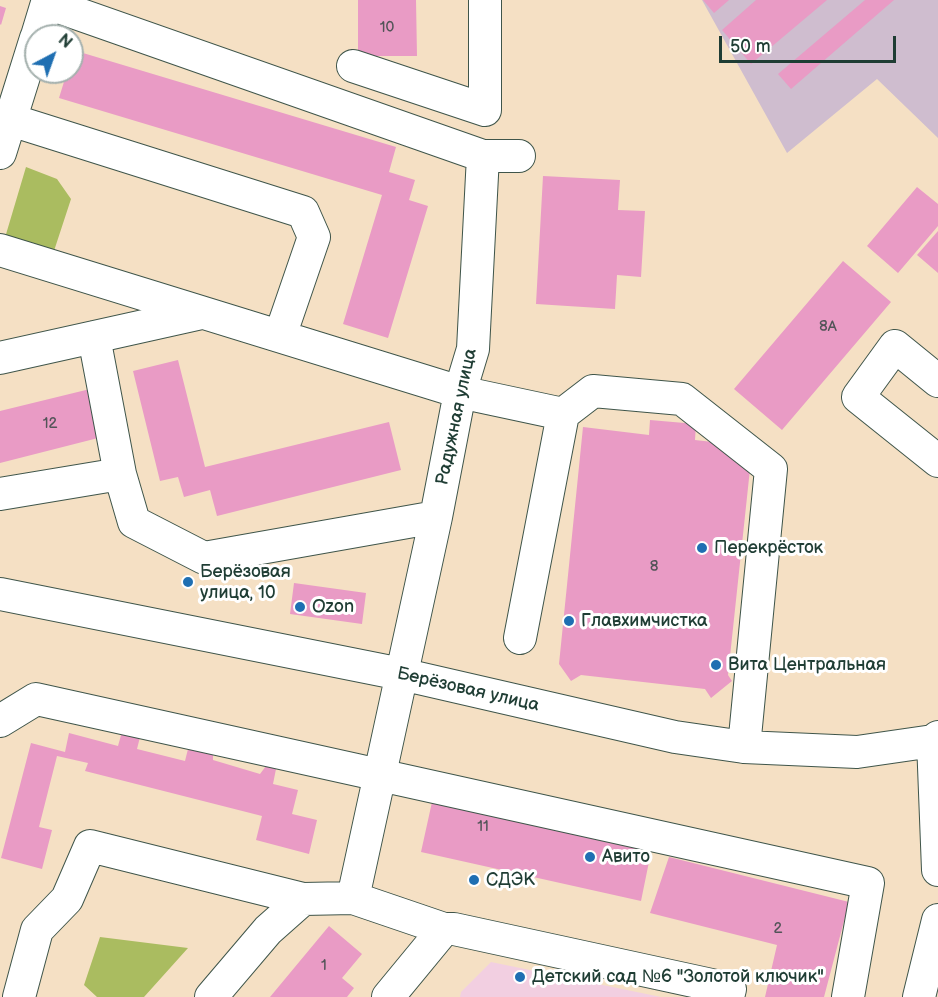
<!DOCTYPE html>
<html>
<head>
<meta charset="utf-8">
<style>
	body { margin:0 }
	#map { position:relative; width:938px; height:997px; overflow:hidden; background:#f5e0c4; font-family:"Balsamiq Sans",sans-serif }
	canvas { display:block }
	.north { position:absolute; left:24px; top:24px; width:60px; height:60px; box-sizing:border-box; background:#fff; border:2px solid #a5b1ae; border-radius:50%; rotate:41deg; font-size:16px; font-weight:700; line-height:24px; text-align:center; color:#1f3d34 }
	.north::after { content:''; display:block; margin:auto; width:21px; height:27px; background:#1f6fb2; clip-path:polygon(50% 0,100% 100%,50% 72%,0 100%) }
	.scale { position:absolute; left:719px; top:36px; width:177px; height:27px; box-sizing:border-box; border:3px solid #1f3d34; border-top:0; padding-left:8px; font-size:18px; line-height:21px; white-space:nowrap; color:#1f3d34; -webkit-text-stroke:4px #fff; paint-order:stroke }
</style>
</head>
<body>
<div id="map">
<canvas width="938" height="997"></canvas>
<div class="north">N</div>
<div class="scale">50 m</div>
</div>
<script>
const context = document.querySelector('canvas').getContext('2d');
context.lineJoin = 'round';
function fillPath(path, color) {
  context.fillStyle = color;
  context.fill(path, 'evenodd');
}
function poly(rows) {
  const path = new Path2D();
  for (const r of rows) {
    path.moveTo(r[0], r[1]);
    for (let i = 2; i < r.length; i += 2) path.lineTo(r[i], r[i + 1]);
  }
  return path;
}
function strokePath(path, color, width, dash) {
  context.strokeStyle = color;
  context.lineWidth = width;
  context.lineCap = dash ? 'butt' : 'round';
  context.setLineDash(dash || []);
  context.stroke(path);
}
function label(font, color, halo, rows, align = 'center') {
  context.font = font + ' "Balsamiq Sans",sans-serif';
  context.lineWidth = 6;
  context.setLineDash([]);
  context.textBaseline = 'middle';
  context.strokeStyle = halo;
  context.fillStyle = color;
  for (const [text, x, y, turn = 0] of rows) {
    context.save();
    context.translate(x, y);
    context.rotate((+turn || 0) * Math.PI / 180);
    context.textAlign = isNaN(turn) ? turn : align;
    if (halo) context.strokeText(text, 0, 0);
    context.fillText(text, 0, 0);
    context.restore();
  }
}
const built = poly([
	[491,962,661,997,460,997,461,992]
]);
const industrial = poly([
	[702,0,938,0,938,138,877,79,787,153]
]);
const green = poly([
	[26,167,57,179,71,199,52,257,4,241],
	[100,937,188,948,144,997,97,997,84,985]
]);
const building = poly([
	[358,0,416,0,417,56,358,56],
	[703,0,729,0,714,13],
	[756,0,827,0,751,64,722,30],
	[865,0,894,0,791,89,778,74],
	[0,6,6,8,1,25,0,24],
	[73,50,396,147,389,172,415,180,409,200,428,206,388,338,343,324,382,195,59,98,67,72,72,72],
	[543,176,620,180,618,210,645,211,641,277,617,275,615,309,536,304],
	[917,187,938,204,938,226,898,273,867,246],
	[938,231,938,273,917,255],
	[843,261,891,302,782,430,734,389],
	[178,360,205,467,389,422,401,470,217,516,210,490,184,497,178,477,160,481,133,371],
	[90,389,102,437,0,463,0,411],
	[650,420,696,424,695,440,713,442,750,469,728,675,732,681,711,698,705,689,581,675,571,681,559,664,583,427,649,435],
	[294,583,366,593,362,624,290,614],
	[123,728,141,733,137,749,185,761,190,741,213,746,213,760,260,774,266,766,276,769,273,784,298,790,292,814,317,820,309,854,256,840,262,816,85,771,88,763,57,756,39,827,52,830,42,869,1,858,31,743,65,752,69,733,118,746],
	[432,802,651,852,641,901,421,852],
	[669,857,849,902,824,997,765,997,777,945,650,913],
	[329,926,362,954,342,978,354,988,347,997,270,997]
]);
const minor = poly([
	[37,36,47,3,483,156,519,156],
	[353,66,485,110,485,0],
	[11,120,303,212,314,237,280,336],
	[0,153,36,38],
	[0,250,460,392,563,414,593,391,682,399,771,469,744,747],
	[94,337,120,474,134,522,204,558,436,517],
	[0,358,202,313],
	[938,381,895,346,858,397,938,461],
	[0,494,120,474],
	[0,594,401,674,675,737,744,747,857,752,933,741,938,737],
	[520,638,563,414],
	[0,721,36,699,868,883,848,997],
	[933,741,938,870],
	[444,929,454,929,730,989,728,997],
	[19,997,37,930,67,899,90,846,303,899],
	[211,997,268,930,303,899,353,898],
	[388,997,444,929,353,898,436,517,460,392,473,349,483,156],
	[919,997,938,920]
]);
const markers = [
	[702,548,6,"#1f6fb2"],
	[188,582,6,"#1f6fb2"],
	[300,607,6,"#1f6fb2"],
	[569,621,6,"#1f6fb2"],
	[716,665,6,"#1f6fb2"],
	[590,857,6,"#1f6fb2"],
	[474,880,6,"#1f6fb2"],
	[520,977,6,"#1f6fb2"]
];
const numberNames = [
	["10",387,28],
	["8А",828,327],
	["12",50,424],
	["8",654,567],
	["11",483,827],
	["2",778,929],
	["1",324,966]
];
const streetNames = [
	["Радужная улица",457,417,-78],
	["Берёзовая улица",468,690,13]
];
const poiNames = [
	["Перекрёсток",714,548],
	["Берёзовая",200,572],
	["улица, 10",200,593],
	["Ozon",312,607],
	["Главхимчистка",581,621],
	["Вита Центральная",728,665],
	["Авито",602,857],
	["СДЭК",486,880],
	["Детский сад №6 \"Золотой ключик\"",532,977]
];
fillPath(built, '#f2cfe1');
fillPath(industrial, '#cfbdcf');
fillPath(green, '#aabc60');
fillPath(building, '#e99bc5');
strokePath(minor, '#3f554a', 34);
strokePath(minor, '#fff', 32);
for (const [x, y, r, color] of markers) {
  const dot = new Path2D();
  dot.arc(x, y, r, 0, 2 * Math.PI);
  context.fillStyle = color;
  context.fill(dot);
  strokePath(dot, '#fff', 2);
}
label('15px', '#525458', null, numberNames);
label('18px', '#1f3d34', '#fff', streetNames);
label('18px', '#1f3d34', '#fff', poiNames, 'left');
</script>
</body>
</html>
